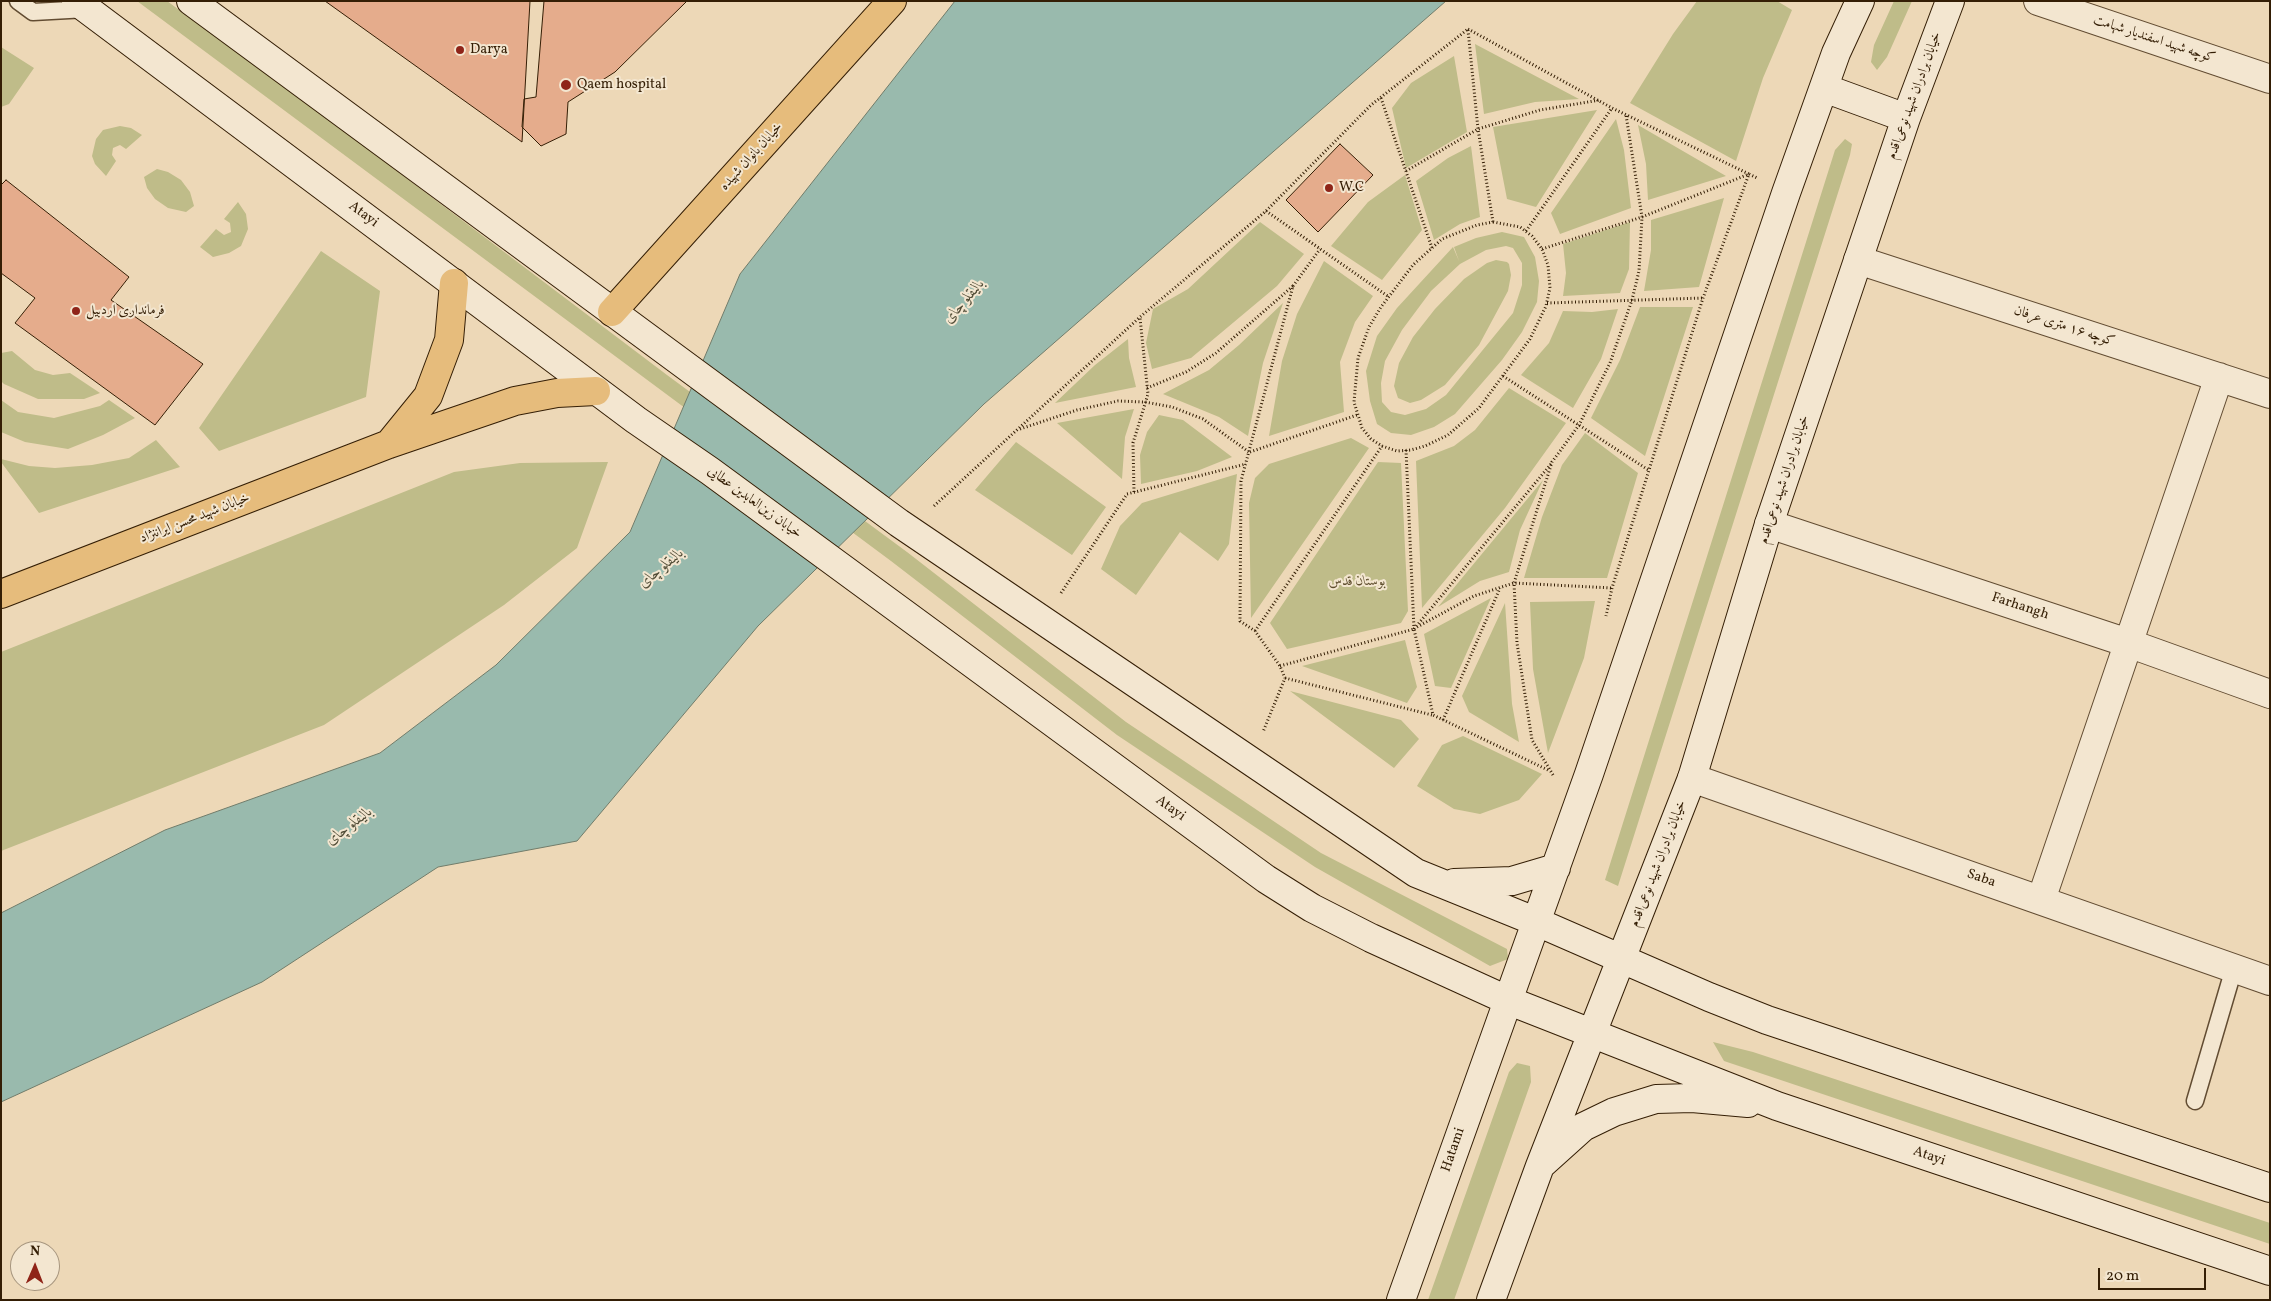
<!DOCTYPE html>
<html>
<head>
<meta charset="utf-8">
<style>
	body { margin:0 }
	#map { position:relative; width:2271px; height:1301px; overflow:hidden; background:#edd8b7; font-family:Vollkorn,serif }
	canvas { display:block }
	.frame { position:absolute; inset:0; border:2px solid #341e05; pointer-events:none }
	.north { position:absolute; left:10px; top:1241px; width:50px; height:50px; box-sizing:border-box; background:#f3e6d0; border:1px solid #a7967f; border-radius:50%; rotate:1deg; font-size:14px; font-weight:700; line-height:20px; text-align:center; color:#341e05 }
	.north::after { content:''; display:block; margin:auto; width:18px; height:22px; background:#8f2418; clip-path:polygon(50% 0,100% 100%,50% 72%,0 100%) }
	.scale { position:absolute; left:2098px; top:1268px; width:108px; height:22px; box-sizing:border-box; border:2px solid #341e05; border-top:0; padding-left:6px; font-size:15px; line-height:18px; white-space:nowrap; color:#341e05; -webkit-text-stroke:4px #f3e6d0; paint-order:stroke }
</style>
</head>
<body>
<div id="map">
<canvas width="2271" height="1301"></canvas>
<div class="frame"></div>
<div class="north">N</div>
<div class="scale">20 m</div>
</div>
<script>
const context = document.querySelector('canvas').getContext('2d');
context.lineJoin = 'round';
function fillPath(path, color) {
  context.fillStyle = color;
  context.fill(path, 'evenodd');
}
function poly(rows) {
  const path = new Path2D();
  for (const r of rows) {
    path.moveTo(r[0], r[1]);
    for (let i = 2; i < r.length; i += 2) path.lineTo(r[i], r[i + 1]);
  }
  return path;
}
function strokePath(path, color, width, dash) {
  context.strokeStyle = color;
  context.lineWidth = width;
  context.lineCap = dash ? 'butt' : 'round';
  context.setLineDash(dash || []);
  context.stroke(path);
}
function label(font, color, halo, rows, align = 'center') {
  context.font = font + ' Vollkorn,Amiri,serif';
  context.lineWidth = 4;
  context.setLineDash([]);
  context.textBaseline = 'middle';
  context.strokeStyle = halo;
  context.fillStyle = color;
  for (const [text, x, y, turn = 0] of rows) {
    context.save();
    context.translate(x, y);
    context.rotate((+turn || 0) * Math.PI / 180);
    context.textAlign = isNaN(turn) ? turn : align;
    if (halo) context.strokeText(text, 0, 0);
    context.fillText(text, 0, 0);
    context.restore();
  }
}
const green = poly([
	[137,1,167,1,356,140,667,375,907,552,1126,722,1321,853,1507,949,1508,959,1490,966,1315,867,1117,735,891,561],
	[1697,1,1777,1,1792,10,1763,78,1736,161,1630,103,1673,34],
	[1894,1,1912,1,1887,57,1877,70,1871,62,1874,45],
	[1475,44,1579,99,1535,102,1484,114],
	[1,47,34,68,9,104,1,107],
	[1454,56,1467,132,1406,168,1392,108,1411,83],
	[1597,110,1536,207,1507,199,1493,127],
	[1616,119,1624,150,1631,208,1560,234,1551,213],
	[1638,125,1726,176,1648,200,1646,164],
	[120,126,131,128,142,135,126,149,120,145,113,148,112,155,116,161,106,176,95,164,92,156,96,139,103,130],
	[1845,139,1852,144,1850,155,1618,886,1605,880,1835,150],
	[1471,146,1480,217,1460,224,1434,240,1416,181,1448,158],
	[157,169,168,172,181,180,190,192,194,206,186,212,168,208,155,199,147,188,144,177],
	[1405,175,1422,230,1382,280,1331,246,1368,202],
	[1724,198,1699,287,1644,291,1651,250,1651,220],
	[238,202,246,214,248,229,241,246,229,253,213,257,200,247,216,229,224,235,231,232,230,223,224,219],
	[1260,222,1304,254,1277,286,1191,358,1152,369,1146,343,1153,309,1188,289],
	[1630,222,1629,269,1620,293,1563,296,1566,273,1563,244],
	[1502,232,1524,237,1535,257,1539,281,1537,302,1522,332,1502,360,1455,414,1434,427,1411,435,1391,433,1377,424,1370,401,1366,371,1377,336,1397,308,1453,247,1459,261,1454,247,1476,238],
	[1506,246,1513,248,1522,263,1522,285,1513,313,1446,395,1426,409,1405,415,1391,412,1382,402,1381,383,1385,361,1402,330,1431,291,1460,264,1486,250],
	[321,251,380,291,366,397,219,451,199,428],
	[1496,260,1507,262,1509,264,1511,275,1508,291,1479,345,1445,385,1421,400,1410,403,1398,398,1394,386,1399,363,1413,337,1435,309,1464,279,1487,263],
	[1324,261,1373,296,1355,322,1340,362,1344,412,1269,436,1282,361,1297,314],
	[1283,303,1263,363,1248,436,1219,417,1163,394,1209,370,1239,345],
	[1640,307,1693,307,1645,456,1591,418,1620,360],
	[1618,309,1601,359,1573,408,1521,375,1549,343,1563,311,1592,312],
	[1128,339,1129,358,1136,387,1055,403,1095,365],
	[12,351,35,370,53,375,70,373,100,393,84,399,38,399,4,384,1,381,1,353],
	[1509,388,1566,423,1505,508,1422,608,1416,461,1454,446,1475,430],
	[1,400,18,412,54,418,100,406,109,400,135,418,103,435,68,449,25,442,1,432],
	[1134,409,1125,437,1122,479,1057,423],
	[1159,415,1183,420,1232,457,1197,471,1141,484,1140,455,1147,432],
	[1585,433,1638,473,1607,578,1524,578,1542,517,1562,465],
	[1351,438,1369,448,1251,618,1249,503,1255,478,1269,464],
	[156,440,180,467,39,513,1,462,1,459,29,466,55,468,92,465,129,458],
	[1016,442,1106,507,1072,555,975,490],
	[608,462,577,548,504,605,324,725,1,851,1,652,454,472,520,463],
	[1378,462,1401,463,1408,611,1401,623,1287,649,1270,623],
	[1237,474,1229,544,1218,561,1180,532,1136,595,1101,569,1120,526,1142,503],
	[1543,480,1520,530,1509,572,1480,581,1438,607],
	[1491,598,1451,688,1435,686,1424,634],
	[1595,601,1584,658,1548,753,1533,669,1530,602],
	[1505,603,1512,704,1519,742,1469,712,1462,696],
	[1405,640,1417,687,1407,703,1302,666],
	[1290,691,1401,720,1419,739,1394,768],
	[1463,736,1542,774,1519,800,1480,814,1454,809,1417,786,1442,745],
	[1713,1042,1753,1052,2270,1223,2270,1244,1724,1061],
	[1517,1063,1530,1066,1531,1082,1454,1300,1428,1300,1509,1072]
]);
const water = poly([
	[955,1,1446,1,984,404,758,626,577,841,438,867,262,982,1,1102,1,913,165,830,380,753,496,665,630,532,740,274,955,1]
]);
const building = poly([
	[325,1,530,1,522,142,325,1],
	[544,1,687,1,615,72,568,102,566,134,541,146,522,127,524,99,536,97,544,1],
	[1340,144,1373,175,1318,232,1286,200,1340,144],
	[6,180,129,277,111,300,203,364,155,425,15,323,35,298,1,273,1,185,6,180]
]);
const path = poly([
	[1468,29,1612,108,1749,174,1703,298,1612,588,1606,616],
	[1468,30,1478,129,1493,222],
	[1381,98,1432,248],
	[1406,171,1478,129,1540,110,1600,100],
	[1266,211,1389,297],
	[1493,222,1520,227,1532,236,1542,249,1548,265,1550,288,1546,306,1530,339,1479,408,1448,435,1425,446,1411,450,1397,451,1382,446,1371,439,1362,428,1354,402,1358,358,1369,327,1381,307,1413,265,1442,239,1477,225,1493,222],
	[1526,231,1612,108],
	[1542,249,1642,217,1749,174,1757,178],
	[1293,286,1320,249],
	[1547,303,1703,298],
	[1503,376,1650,471],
	[1147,388,1186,372,1216,353,1293,286,1241,481,1240,621,1255,631,1280,666,1285,678,1263,732],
	[1020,429,1077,410,1118,401,1145,402,1172,407,1203,419,1249,452],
	[1406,450,1414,629],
	[1250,452,1357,415],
	[1134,492,1133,443,1148,394,1140,318],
	[934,506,1140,317,1266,211,1371,105,1468,29],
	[1061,593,1127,494,1246,464],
	[1417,627,1474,596,1514,583,1612,588],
	[1414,629,1551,464],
	[1255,631,1382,446],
	[1280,666,1414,629,1433,715,1550,771],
	[1285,678,1432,715],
	[1443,720,1500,588],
	[1553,775,1532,740,1517,643,1514,583,1552,462,1579,425,1610,363,1632,300,1639,271,1642,217,1626,115]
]);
const lane = poly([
	[18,1,33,12,87,9],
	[2195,1101,2234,968]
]);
const street = poly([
	[2038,1,2270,79],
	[1858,260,2270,394],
	[1769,524,2128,643,2270,694],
	[1692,778,2270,981],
	[2041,900,2219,377]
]);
const secondary = poly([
	[76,1,636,420,710,471,1266,879,1312,908,1371,938,1507,1000,1777,1106,2270,1271],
	[191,1,899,523,1416,873,1537,922,1709,997,1767,1020,2270,1188],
	[1824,88,1906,118],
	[1454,883,1512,881,1556,868],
	[1543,1163,1583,1127,1614,1112,1656,1099,1692,1098,1748,1103],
	[1401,1300,1589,774,1786,193,1836,53,1860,1],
	[1491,1300,1540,1166,1692,778,1769,524,1906,118,1950,1]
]);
const primary = poly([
	[612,312,892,1],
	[389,444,428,396,449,340,454,283],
	[1,594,389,444,515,401,557,393,596,391]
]);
const markers = [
	[460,50,5,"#8f2418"],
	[566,85,6,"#8f2418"],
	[1329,188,5,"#8f2418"],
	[76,311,5,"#8f2418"]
];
const streetNames = [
	["کوچه شهید اسفندیار شهامت",2154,40,18],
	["خیابان برادران شهید نوعی‌اقدم",1915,96,-70],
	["خیابان بانوان شهیده",752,157,-48],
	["Atayi",363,215,37],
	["کوچه ۱۶ متری عرفان",2064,327,18],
	["خیابان برادران شهید نوعی‌اقدم",1785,480,-72],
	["خیابان زین‌العابدین عطایی",754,503,36],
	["خیابان شهید محسن ایراننژاد",195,519,-21],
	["Farhangh",2020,607,18],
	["Atayi",1170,809,36],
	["خیابان برادران شهید نوعی‌اقدم",1659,864,-69],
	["Saba",1981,879,19],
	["Hatami",1454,1150,-71],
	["Atayi",1929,1157,19]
];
const poiNames = [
	["Darya",470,50],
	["Qaem hospital",577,85],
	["W.C",1339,188],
	["فرمانداری اردبیل",86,311]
];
const parkNames = [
	["بوستان قدس",1357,582]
];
const waterNames = [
	["بالیقلو چای",965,302,-49],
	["بالیقلو چای",662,569,-40],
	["بالیقلو چای",350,827,-37]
];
fillPath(green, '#bfbc89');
fillPath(water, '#99baad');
strokePath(water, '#717c6a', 1);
fillPath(building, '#e5ac8c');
strokePath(building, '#341e05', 1);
strokePath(lane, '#624c32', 19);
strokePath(street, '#624c32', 30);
strokePath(secondary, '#341e05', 30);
strokePath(primary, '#341e05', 30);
strokePath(path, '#341e05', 3, [1, 2.5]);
strokePath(lane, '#f3e6d0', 16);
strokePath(street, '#f3e6d0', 28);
strokePath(secondary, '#f3e6d0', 28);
strokePath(primary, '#e6bc7c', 28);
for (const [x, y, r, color] of markers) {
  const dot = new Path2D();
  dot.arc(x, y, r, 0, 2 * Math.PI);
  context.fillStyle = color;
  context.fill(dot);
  strokePath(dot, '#f3e6d0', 2);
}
label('14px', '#341e05', '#f3e6d0', streetNames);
label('14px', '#341e05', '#f3e6d0', poiNames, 'left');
label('italic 14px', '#5e4d2d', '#f3e6d0', parkNames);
label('italic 15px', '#524d37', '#f3e6d0', waterNames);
</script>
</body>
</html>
